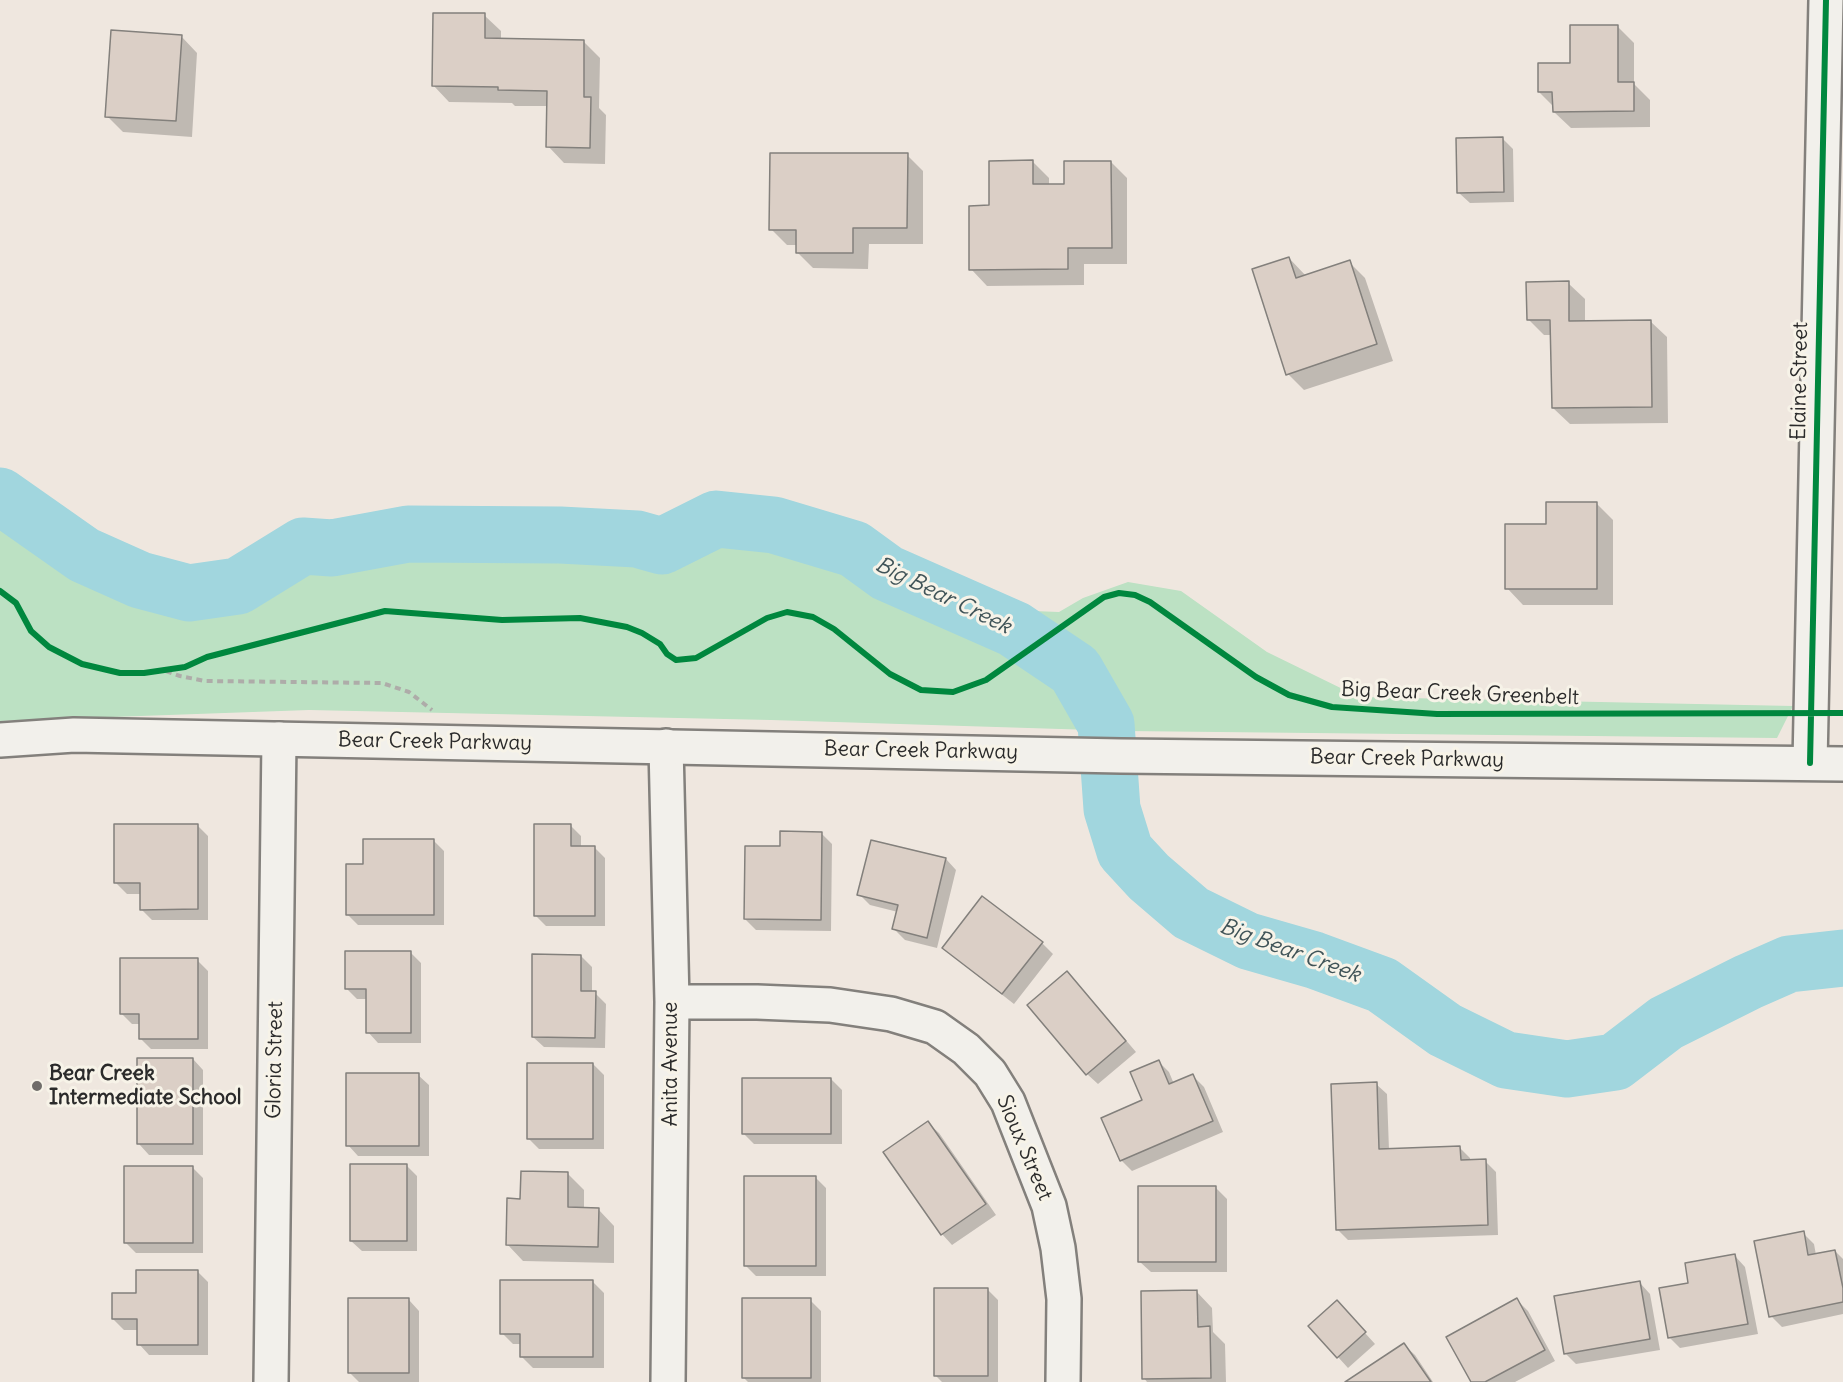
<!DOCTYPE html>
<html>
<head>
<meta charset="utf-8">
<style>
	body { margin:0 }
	canvas { display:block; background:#efe7df }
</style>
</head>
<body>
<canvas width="1843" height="1382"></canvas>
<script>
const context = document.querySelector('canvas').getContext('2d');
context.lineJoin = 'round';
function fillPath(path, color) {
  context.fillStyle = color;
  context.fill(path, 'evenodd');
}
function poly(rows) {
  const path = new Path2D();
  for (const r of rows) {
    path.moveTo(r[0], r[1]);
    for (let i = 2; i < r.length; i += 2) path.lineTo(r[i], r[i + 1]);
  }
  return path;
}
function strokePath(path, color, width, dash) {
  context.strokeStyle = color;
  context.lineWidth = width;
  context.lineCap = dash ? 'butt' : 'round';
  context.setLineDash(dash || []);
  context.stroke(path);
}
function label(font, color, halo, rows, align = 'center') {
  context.font = font + ' Delius,sans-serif';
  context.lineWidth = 6;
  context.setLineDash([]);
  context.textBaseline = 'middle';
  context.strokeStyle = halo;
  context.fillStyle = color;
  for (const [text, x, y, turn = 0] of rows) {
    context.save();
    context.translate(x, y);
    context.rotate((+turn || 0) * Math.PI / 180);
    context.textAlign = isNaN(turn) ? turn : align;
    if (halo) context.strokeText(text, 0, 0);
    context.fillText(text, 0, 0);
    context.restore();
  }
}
const green = poly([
	[0,496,84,555,140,580,189,593,238,586,303,546,408,534,560,535,637,539,662,546,716,519,774,525,815,537,982,609,1059,612,1083,598,1128,582,1181,591,1267,652,1359,697,1793,706,1777,738,1125,731,771,720,309,710,0,721]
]);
const shadow = poly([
	[484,15,501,31,501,40,584,42,600,58,599,108,606,115,605,164,564,163,548,146,548,106,515,106,512,103,449,102,433,85],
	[1617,26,1634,43,1634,84,1650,100,1650,127,1571,128,1554,112,1554,107,1539,92],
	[181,36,197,53,192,137,123,132,107,116],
	[1502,138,1513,149,1514,202,1470,203,1459,193],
	[907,155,923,171,923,244,869,244,868,269,813,268,797,252,797,245,787,245,771,229],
	[1033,162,1049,178,1049,186,1066,186,1111,162,1127,178,1127,264,1084,264,1084,285,987,286,971,269,991,207],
	[1289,258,1306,276,1349,262,1365,278,1393,361,1304,390,1288,374],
	[1568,283,1585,299,1585,322,1650,321,1667,337,1668,423,1570,424,1553,408,1552,335,1544,335,1528,319],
	[1596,503,1613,520,1613,605,1523,605,1507,588],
	[197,825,208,836,208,920,152,920,141,909,141,894,127,894,116,883],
	[570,825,581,836,581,847,594,847,605,858,605,926,546,926,535,915],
	[821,833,832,844,831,931,756,930,745,919,781,847],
	[434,841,444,851,444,925,358,925,348,915],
	[946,859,956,870,937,948,905,940,894,929,898,912,870,905,859,894],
	[1042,943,1053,954,1014,1004,955,958,944,948],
	[410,952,421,963,421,1043,378,1043,368,1032,368,999,357,999,346,988],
	[581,956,592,967,592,993,595,993,606,1004,605,1048,544,1047,533,1037],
	[197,960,208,971,208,1049,151,1049,140,1038,140,1024,132,1024,121,1013],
	[1078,984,1136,1052,1098,1084,1087,1074],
	[193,1059,203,1070,203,1155,149,1155,139,1144],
	[1159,1062,1169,1072,1174,1084,1193,1076,1204,1087,1223,1132,1132,1171,1121,1160],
	[593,1064,604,1075,604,1149,539,1149,528,1138],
	[418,1075,429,1085,429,1156,358,1156,348,1145],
	[831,1079,842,1090,842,1144,754,1144,743,1133],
	[1376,1084,1387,1094,1389,1150,1460,1148,1470,1158,1470,1161,1485,1161,1496,1172,1498,1235,1348,1240,1337,1229],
	[928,1123,939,1133,996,1215,952,1245,942,1234],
	[406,1165,417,1176,417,1251,362,1251,351,1241],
	[193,1168,203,1178,203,1253,136,1253,126,1243],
	[568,1174,584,1190,584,1209,598,1209,614,1226,614,1263,523,1261,507,1244,521,1200],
	[815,1177,826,1188,826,1276,756,1276,745,1265],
	[1216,1188,1227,1199,1227,1272,1151,1272,1140,1262],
	[1803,1233,1814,1244,1816,1255,1835,1251,1843,1259,1843,1314,1782,1327,1771,1316],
	[1735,1256,1745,1267,1758,1334,1680,1348,1669,1337,1690,1284],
	[197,1271,208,1282,208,1355,149,1355,139,1344,139,1330,124,1330,113,1319,137,1295],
	[593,1282,604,1293,604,1368,533,1368,522,1357,522,1344,513,1344,502,1333],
	[1640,1283,1650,1294,1660,1350,1576,1364,1565,1353],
	[987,1289,998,1300,998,1382,942,1382,936,1376],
	[1196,1291,1212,1308,1213,1332,1225,1344,1226,1382,1147,1382,1144,1378],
	[409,1300,419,1311,419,1382,359,1382,350,1373],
	[810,1300,821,1311,821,1382,748,1382,743,1377],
	[1517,1300,1528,1311,1555,1361,1515,1382,1472,1382],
	[1347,1313,1375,1344,1348,1368,1338,1357],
	[1404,1345,1415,1355,1433,1382,1348,1382]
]);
const river = poly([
	[0,496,84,555,140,580,189,593,238,586,303,546,332,548,408,534,560,535,637,539,662,546,716,519,774,525,854,549,887,573,1014,629,1075,670,1106,724,1112,809,1125,851,1149,877,1191,913,1248,941,1314,960,1382,985,1445,1030,1506,1060,1567,1069,1615,1062,1666,1023,1748,982,1789,964,1843,958]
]);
const building = poly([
	[433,13,485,13,485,38,584,40,584,97,591,97,590,148,546,147,547,91,498,90,498,87,432,86,433,13],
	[1570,25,1618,25,1618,82,1634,82,1634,111,1553,112,1552,92,1538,92,1538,63,1570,63,1570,25],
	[111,30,182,35,176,121,105,117,111,30],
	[1503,137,1504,192,1457,193,1456,138,1503,137],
	[770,153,908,153,907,228,853,228,853,253,796,253,796,230,769,230,770,153],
	[1033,160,1033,184,1064,184,1064,161,1111,161,1112,248,1068,248,1068,269,969,270,969,206,989,205,989,161,1033,160],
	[1289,257,1296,278,1350,260,1377,344,1286,375,1252,269,1289,257],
	[1569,281,1569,321,1651,320,1652,407,1552,408,1550,320,1527,320,1526,282,1569,281],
	[1546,502,1597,502,1597,589,1505,589,1505,524,1546,524,1546,502],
	[114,824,198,824,198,909,140,910,140,883,114,883,114,824],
	[534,824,571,824,571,846,595,846,595,916,534,916,534,824],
	[780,831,822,832,821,920,744,919,745,846,780,846,780,831],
	[363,839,434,839,434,915,346,915,346,864,363,864,363,839],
	[871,840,946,858,927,938,892,929,898,905,857,895,871,840],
	[982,896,1043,942,1002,994,942,948,982,896],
	[345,951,411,951,411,1033,366,1033,366,989,345,989,345,951],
	[532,954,581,955,581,991,596,991,595,1038,532,1037,532,954],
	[120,958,198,958,198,1039,139,1039,139,1014,120,1014,120,958],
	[1067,971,1126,1041,1086,1075,1027,1005,1067,971],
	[137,1058,193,1058,193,1144,137,1144,137,1058],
	[1159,1060,1169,1084,1193,1074,1213,1121,1120,1161,1101,1118,1142,1100,1130,1072,1159,1060],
	[527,1063,593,1063,593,1139,527,1139,527,1063],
	[346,1073,419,1073,419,1146,346,1146,346,1073],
	[742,1078,831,1078,831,1134,742,1134,742,1078],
	[1377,1082,1379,1149,1460,1146,1461,1160,1486,1159,1488,1225,1336,1230,1331,1084,1377,1082],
	[928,1121,986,1204,941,1235,883,1152,928,1121],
	[350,1164,407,1164,407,1241,350,1241,350,1164],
	[124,1166,193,1166,193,1243,124,1243,124,1166],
	[521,1171,568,1172,568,1207,599,1208,598,1247,506,1245,507,1198,520,1199,521,1171],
	[744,1176,816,1176,816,1266,744,1266,744,1176],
	[1138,1186,1216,1186,1216,1262,1138,1262,1138,1186],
	[1804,1231,1808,1255,1835,1250,1843,1288,1843,1302,1769,1317,1754,1241,1804,1231],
	[1735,1254,1748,1324,1668,1338,1659,1288,1688,1283,1685,1263,1735,1254],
	[136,1270,198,1270,198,1345,137,1345,137,1319,112,1319,112,1293,136,1293,136,1270],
	[500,1280,593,1280,593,1357,520,1357,520,1334,500,1334,500,1280],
	[1640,1281,1650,1339,1564,1354,1554,1296,1640,1281],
	[934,1288,988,1288,988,1376,934,1376,934,1288],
	[1197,1290,1198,1327,1210,1326,1211,1378,1142,1379,1141,1291,1197,1290],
	[348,1298,409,1298,409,1373,348,1373,348,1298],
	[742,1298,811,1298,811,1378,742,1378,742,1298],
	[1517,1298,1545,1350,1485,1382,1471,1382,1446,1337,1517,1298],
	[1337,1300,1366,1332,1337,1358,1308,1326,1337,1300],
	[1404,1343,1431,1382,1345,1382,1404,1343]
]);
const path = poly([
	[166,671,180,676,205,681,382,683,409,692,432,710]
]);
const minor = poly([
	[666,746,672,1002,668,1382],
	[1810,763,1826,0],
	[672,1002,757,1002,830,1005,891,1014,935,1027,966,1049,990,1073,1008,1102,1049,1206,1058,1248,1064,1299,1063,1382],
	[271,1382,279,739]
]);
const secondary = poly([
	[0,740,74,735,1121,756,1843,764]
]);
const cycleway = poly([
	[0,591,16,603,31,631,49,647,82,664,120,673,144,673,185,667,207,657,385,611,502,620,580,618,627,627,642,633,660,644,667,654,676,660,696,658,767,618,787,612,813,617,834,629,890,674,921,690,953,692,986,680,1104,597,1119,593,1135,595,1150,602,1256,677,1289,695,1332,707,1437,714,1843,713],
	[1810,763,1826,0]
]);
const markers = [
	[37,1086,6,"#706d6a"]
];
const streetNames = [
	["Elaine Street",1800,381,-89],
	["Big Bear Creek Greenbelt",1460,694,2],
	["Bear Creek Parkway",435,742,1],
	["Bear Creek Parkway",921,751,1],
	["Bear Creek Parkway",1407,759,1],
	["Gloria Street",275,1060,-89],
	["Anita Avenue",671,1064,-90],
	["Sioux Street",1024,1148,67]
];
const poiNames = [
	["Bear Creek",49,1074],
	["Intermediate School",49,1098]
];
const waterNames = [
	["Big Bear Creek",943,596,26],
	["Big Bear Creek",1290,951,20]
];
fillPath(green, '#bce1c3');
fillPath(shadow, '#0003');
strokePath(river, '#a1d6de', 57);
fillPath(building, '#dbcfc6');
strokePath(building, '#83807c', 1.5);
strokePath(minor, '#83807c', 38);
strokePath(secondary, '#83807c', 38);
strokePath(path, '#aeaca9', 4, [6, 4.5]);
strokePath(minor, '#f2f0eb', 33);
strokePath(secondary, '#f2f0eb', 33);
strokePath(cycleway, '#00873e', 6);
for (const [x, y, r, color] of markers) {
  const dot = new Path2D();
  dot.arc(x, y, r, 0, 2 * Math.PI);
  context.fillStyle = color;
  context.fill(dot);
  strokePath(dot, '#f7f3e8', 2);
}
label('21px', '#2b2b2b', '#f7f3e8', streetNames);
label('bold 21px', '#2b2b2b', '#f7f3e8', poiNames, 'left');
label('italic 22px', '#405458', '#f7f3e8', waterNames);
</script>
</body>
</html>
